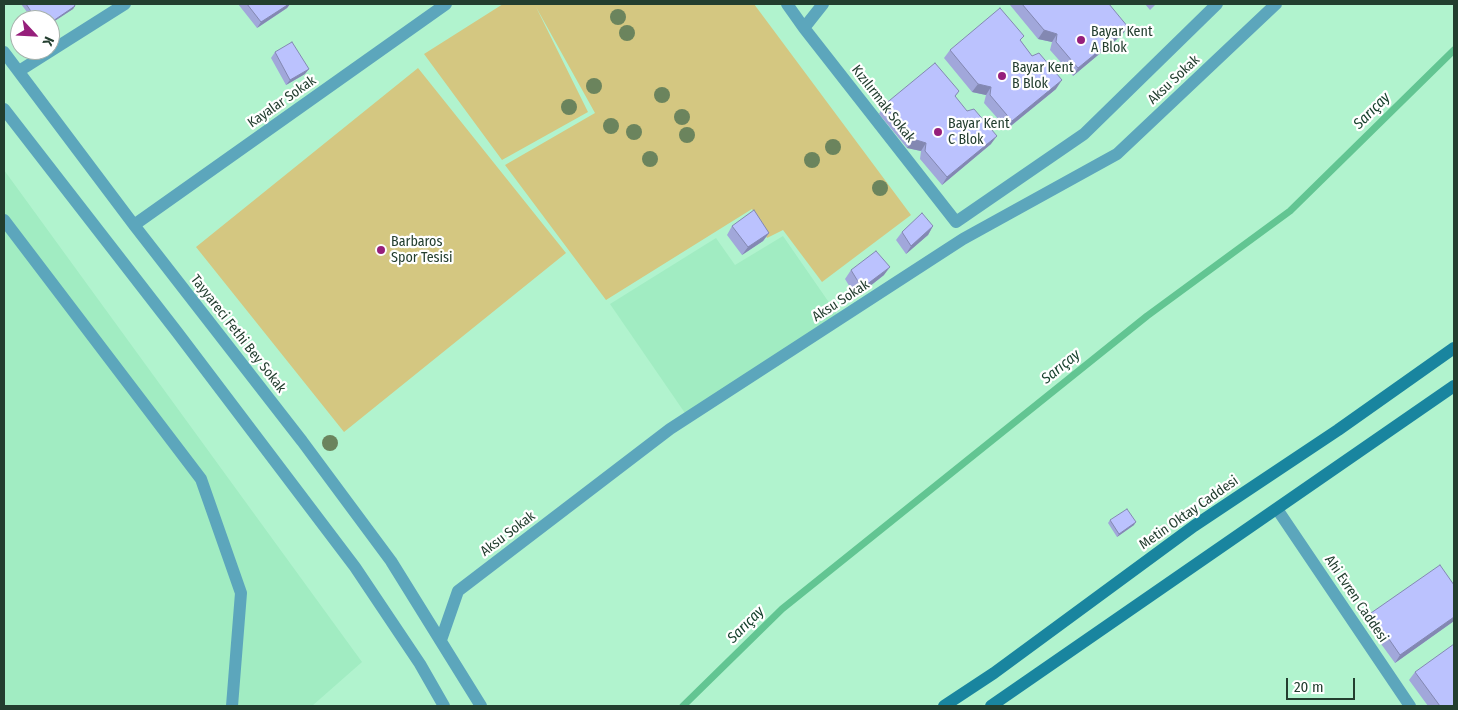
<!DOCTYPE html>
<html>
<head>
<meta charset="utf-8">
<style>
	body { margin:0 }
	#map { position:relative; width:1458px; height:710px; overflow:hidden; background:#b1f3ce; font-family:"Fira Sans Condensed",sans-serif }
	canvas { display:block }
	.frame { position:absolute; inset:0; border:5px solid #233e2f; pointer-events:none }
	.north { position:absolute; left:10px; top:10px; width:50px; height:50px; box-sizing:border-box; background:#fff; border:1px solid #a7b2ac; border-radius:50%; rotate:115deg; font-size:14px; font-weight:700; line-height:20px; text-align:center; color:#233e2f }
	.north::after { content:''; display:block; margin:auto; width:18px; height:22px; background:#961f7b; clip-path:polygon(50% 0,100% 100%,50% 72%,0 100%) }
	.scale { position:absolute; left:1286px; top:678px; width:69px; height:22px; box-sizing:border-box; border:2px solid #233e2f; border-top:0; padding-left:6px; font-size:15px; line-height:18px; white-space:nowrap; color:#233e2f; -webkit-text-stroke:4px #fff; paint-order:stroke }
</style>
</head>
<body>
<div id="map">
<canvas width="1458" height="710"></canvas>
<div class="frame"></div>
<div class="north">K</div>
<div class="scale">20 m</div>
</div>
<script>
const context = document.querySelector('canvas').getContext('2d');
context.lineJoin = 'round';
function fillPath(path, color) {
  context.fillStyle = color;
  context.fill(path, 'evenodd');
}
function poly(rows) {
  const path = new Path2D();
  for (const r of rows) {
    path.moveTo(r[0], r[1]);
    for (let i = 2; i < r.length; i += 2) path.lineTo(r[i], r[i + 1]);
  }
  return path;
}
function strokePath(path, color, width, dash) {
  context.strokeStyle = color;
  context.lineWidth = width;
  context.lineCap = dash ? 'butt' : 'round';
  context.setLineDash(dash || []);
  context.stroke(path);
}
function label(font, color, halo, rows, align = 'center') {
  context.font = font + ' "Fira Sans Condensed",sans-serif';
  context.lineWidth = 4.5;
  context.setLineDash([]);
  context.textBaseline = 'middle';
  context.strokeStyle = halo;
  context.fillStyle = color;
  for (const [text, x, y, turn = 0] of rows) {
    context.save();
    context.translate(x, y);
    context.rotate((+turn || 0) * Math.PI / 180);
    context.textAlign = isNaN(turn) ? turn : align;
    if (halo) context.strokeText(text, 0, 0);
    context.fillText(text, 0, 0);
    context.restore();
  }
}
const built = poly([
	[4,170,362,662,312,706,4,706],
	[783,236,837,314,687,416,610,304,716,238,735,265]
]);
const green = poly([
	[503,4,754,4,911,215,822,282,783,230,767,238,752,209,606,300,505,165,595,113,536,7,588,112,502,160,424,54],
	[418,68,566,253,344,432,196,247]
]);
const stream = poly([
	[683,706,782,609,1147,316,1290,211,1454,50]
]);
const minor = poly([
	[787,4,804,28,956,222,1084,134,1217,4],
	[804,28,823,4],
	[4,52,134,225,302,441,391,561,481,706],
	[19,71,125,4],
	[4,109,177,332,355,567,420,664,444,706],
	[4,220,201,479,241,593,232,706],
	[134,225,446,4],
	[1277,509,1410,706],
	[441,640,458,591,670,429,963,239,1117,154,1276,4]
]);
const secondary = poly([
	[944,706,994,673,1194,526,1338,430,1454,348],
	[991,706,1454,386]
]);
const trees = [
	[618,17],
	[627,33],
	[594,86],
	[662,95],
	[569,107],
	[682,117],
	[611,126],
	[634,132],
	[687,135],
	[833,147],
	[650,159],
	[812,160],
	[880,188],
	[330,443]
];
const wall = poly([
	[21,4,74,4,75,6,73,9,50,24,50,20,33,20],
	[238,4,290,4,287,8,257,28],
	[1010,4,1109,4,1122,35,1073,76,1050,50,1052,42,1038,39,1010,5],
	[1145,4,1156,4,1150,10],
	[1021,41,1056,89,1007,129,984,103,986,95,972,92,944,58,950,50],
	[275,52,305,74,286,85,271,58],
	[959,91,955,97,991,144,942,185,920,159,921,151,907,148,879,114,884,105],
	[732,226,769,233,763,241,742,255,727,235],
	[933,226,928,235,906,254,896,240,902,232],
	[851,270,884,275,856,297,845,279],
	[1110,520,1134,525,1117,537,1108,523],
	[1454,585,1454,621,1395,663,1365,622,1371,613],
	[1415,672,1454,706,1428,706,1409,680]
]);
const shadedWall = poly([
	[289,4,290,4,287,8,257,28,261,22],
	[75,6,73,9,50,24,50,23],
	[1128,27,1122,35,1073,76,1078,68],
	[1044,30,1057,34,1052,42,1038,39],
	[309,69,305,74,286,85,290,80],
	[1062,80,1056,89,1007,129,1012,121],
	[978,84,991,87,986,95,972,92],
	[997,136,991,144,942,185,947,177],
	[913,139,926,143,921,151,907,148],
	[933,226,928,235,906,254,911,246],
	[769,233,763,241,742,255,748,247],
	[890,267,884,275,856,297,862,288],
	[1136,522,1134,525,1117,537,1119,534],
	[1454,617,1454,621,1395,663,1400,655]
]);
const building = poly([
	[26,4,74,4,75,6,50,23,50,20,37,20,26,4],
	[247,4,289,4,261,22,247,4],
	[1022,4,1109,4,1128,27,1078,68,1056,42,1057,34,1044,30,1022,4],
	[1000,8,1024,36,1020,40,1032,56,1039,53,1062,80,1012,121,990,95,991,87,978,84,950,50,1000,8],
	[292,42,309,69,290,80,275,52,292,42],
	[935,63,959,91,955,96,967,111,974,109,997,136,947,177,925,151,926,143,913,139,884,105,935,63],
	[754,210,769,233,748,247,732,226,754,210],
	[922,213,933,226,911,246,902,232,922,213],
	[876,251,890,267,862,288,851,270,876,251],
	[1127,509,1136,522,1119,534,1110,520,1127,509],
	[1440,565,1454,585,1454,617,1400,655,1371,613,1440,565],
	[1454,644,1454,706,1440,706,1415,672,1454,644]
]);
const markers = [
	[1081,40,5,"#961f7b"],
	[1002,76,5,"#961f7b"],
	[938,132,5,"#961f7b"],
	[381,250,5,"#961f7b"]
];
const poiNames = [
	["Bayar Kent",1091,32],
	["A Blok",1091,48],
	["Bayar Kent",1012,68],
	["B Blok",1012,84],
	["Bayar Kent",948,124],
	["C Blok",948,140],
	["Barbaros",391,242],
	["Spor Tesisi",391,258]
];
const streetNames = [
	["Aksu Sokak",1174,80,-43],
	["Kayalar Sokak",282,102,-35],
	["Kızılırmak Sokak",883,104,52],
	["Aksu Sokak",841,301,-33],
	["Tayyareci Fethi Bey Sokak",238,334,52],
	["Metin Oktay Caddesi",1189,513,-35],
	["Aksu Sokak",508,534,-37],
	["Ahi Evren Caddesi",1356,599,56]
];
const waterNames = [
	["Sarıçay",1372,111,-45],
	["Sarıçay",1061,367,-39],
	["Sarıçay",746,625,-45]
];
fillPath(built, '#a1ecc2');
fillPath(green, '#d4c781');
strokePath(stream, '#62c592', 7);
strokePath(minor, '#5ca6bc', 12);
strokePath(secondary, '#19859f', 12);
context.fillStyle = '#6b845d';
for (const [x, y] of trees) {
  context.beginPath();
  context.arc(x, y, 8, 0, 2 * Math.PI);
  context.fill();
}
fillPath(wall, '#a1a7da');
fillPath(shadedWall, '#8388b2');
fillPath(building, '#bbc2fe');
strokePath(building, '#8388b2', 1);
for (const [x, y, r, color] of markers) {
  const dot = new Path2D();
  dot.arc(x, y, r, 0, 2 * Math.PI);
  context.fillStyle = color;
  context.fill(dot);
  strokePath(dot, '#fff', 2);
}
label('14px', '#233e2f', '#fff', poiNames, 'left');
label('14px', '#233e2f', '#fff', streetNames);
label('italic 15px', '#17412d', '#fff', waterNames);
</script>
</body>
</html>
